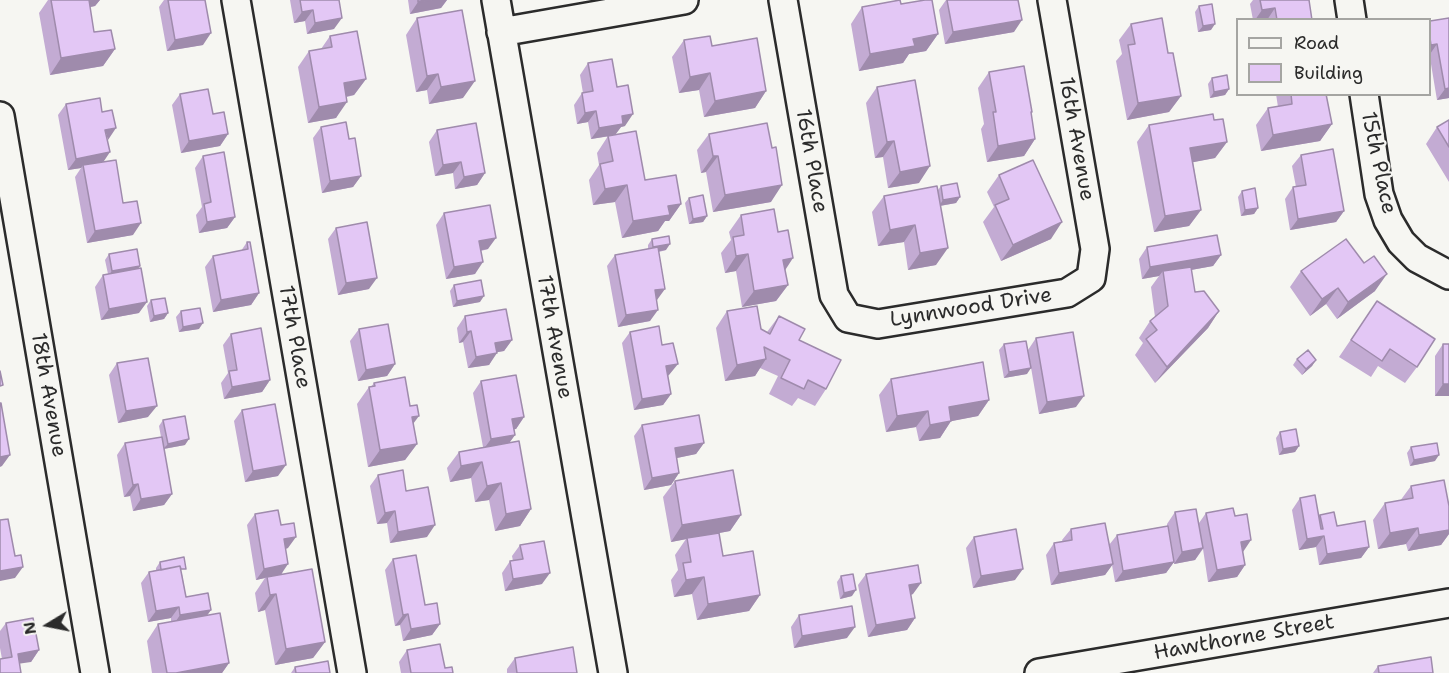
<!DOCTYPE html>
<html>
<head>
<meta charset="utf-8">
<style>
	body { margin:0 }
	#map { position:relative; width:1449px; height:673px; overflow:hidden; background:#f6f6f2; font-family:"Shantell Sans",sans-serif }
	canvas { display:block }
	.legend { position:absolute; left:1236px; top:18px; width:195px; height:78px; box-sizing:border-box; background:#f6f6f2; border:2px solid #a5a5a2; margin:0; padding:8px 10px; list-style:none; font-size:18px; color:#2b2b2b }
	.legend li { display:flex; align-items:center; gap:12px; height:30px }
	.legend b { width:30px; border:2px solid #a5a5a2 }
	.north { position:absolute; left:18px; top:595px; width:60px; height:60px; -webkit-text-stroke:4px #f6f6f2; paint-order:stroke; rotate:260deg; font-size:16px; font-weight:700; line-height:24px; text-align:center; color:#2b2b2b }
	.north::after { content:''; display:block; margin:auto; width:21px; height:27px; background:#2b2b2b; clip-path:polygon(50% 0,100% 100%,50% 72%,0 100%) }
</style>
</head>
<body>
<div id="map">
<canvas width="1449" height="673"></canvas>
<ul class="legend">
<li><b style="height:8px;background:#f6f6f2"></b>Road</li>
<li><b style="height:16px;background:#e3c7f5"></b>Building</li>
</ul>
<div class="north">N</div>
</div>
<script>
const context = document.querySelector('canvas').getContext('2d');
context.lineJoin = 'round';
function poly(rows) {
  const path = new Path2D();
  for (const r of rows) {
    path.moveTo(r[0], r[1]);
    for (let i = 2; i < r.length; i += 2) path.lineTo(r[i], r[i + 1]);
  }
  return path;
}
function strokePath(path, color, width, dash) {
  context.strokeStyle = color;
  context.lineWidth = width;
  context.lineCap = dash ? 'butt' : 'round';
  context.setLineDash(dash || []);
  context.stroke(path);
}
function fillPath(path, color) {
  context.fillStyle = color;
  context.fill(path, 'evenodd');
}
function label(font, color, halo, rows, align = 'center') {
  context.font = font + ' "Shantell Sans",sans-serif';
  context.lineWidth = 4.5;
  context.setLineDash([]);
  context.textBaseline = 'middle';
  context.strokeStyle = halo;
  context.fillStyle = color;
  for (const [text, x, y, turn = 0] of rows) {
    context.save();
    context.translate(x, y);
    context.rotate((+turn || 0) * Math.PI / 180);
    context.textAlign = isNaN(turn) ? turn : align;
    if (halo) context.strokeText(text, 0, 0);
    context.fillText(text, 0, 0);
    context.restore();
  }
}
const street = poly([
	[236,0,352,673],
	[496,0,613,673],
	[783,0,834,295,848,318,878,324,1067,293,1091,278,1095,249,1052,0],
	[1349,0,1352,20],
	[501,32,684,0],
	[1364,94,1379,194,1388,220,1401,242,1417,258,1449,275],
	[0,116,95,673],
	[1039,673,1449,603]
]);
const wall = poly([
	[48,0,100,0,95,6,90,7,94,32,115,49,103,66,50,75,39,13],
	[164,0,205,0,203,45,167,51,159,7],
	[290,0,339,0,334,29,307,34,305,21,294,23],
	[408,0,447,0,441,8,410,14],
	[946,0,1018,0,1014,32,945,44,939,10],
	[1253,0,1309,0,1312,20,1253,20,1250,4],
	[901,4,938,34,926,51,909,54,903,63,859,71,851,24,862,7],
	[1199,6,1211,30,1198,32,1195,12],
	[417,18,463,98,429,104,427,90,416,92,406,35],
	[1449,18,1449,98,1437,100,1430,58,1430,21],
	[1131,24,1181,96,1169,112,1127,120,1116,61,1122,54,1119,40],
	[330,36,366,79,354,95,347,97,336,118,308,123,298,67,309,51,321,49],
	[684,40,712,46,766,91,755,108,704,117,699,90,679,93,672,57],
	[588,63,617,87,625,126,621,127,615,135,645,180,681,204,669,221,665,221,658,231,622,238,615,202,593,205,589,180,599,165,597,153,608,136,611,136,591,139,588,122,577,124,574,105,582,93,583,93,580,75],
	[989,72,1031,114,1035,139,1024,156,987,162,981,129,984,124,978,88],
	[1212,78,1229,89,1225,95,1210,98,1208,84],
	[877,87,919,183,888,188,883,157,875,158,866,103],
	[180,94,213,114,228,134,220,146,181,153,172,105],
	[1276,94,1326,94,1332,124,1320,141,1261,151,1256,125,1268,108,1278,107],
	[66,104,107,140,103,162,123,203,133,235,87,243,75,177,81,168,68,170,58,115],
	[1214,120,1227,142,1215,158,1193,162,1201,210,1189,226,1154,232,1137,142,1149,125],
	[1449,120,1449,182,1426,144,1437,127],
	[321,127,349,139,361,176,353,187,322,193,313,138],
	[437,130,485,173,477,185,455,189,453,173,435,176,429,142],
	[709,134,771,202,713,212,706,172,701,173,697,150],
	[1301,155,1344,211,1336,222,1290,230,1285,199,1293,187,1296,187,1292,166],
	[203,156,235,217,227,228,199,233,196,215,202,207,195,168],
	[999,175,1051,239,1001,261,983,222,994,207,987,192],
	[941,186,960,197,956,203,940,206,936,265,908,270,904,242,878,246,872,212,884,196,938,190],
	[1242,191,1258,208,1254,214,1241,216,1238,197],
	[689,198,707,216,703,222,689,224,685,203],
	[444,213,488,249,481,251,475,274,446,279,436,225],
	[741,215,785,270,788,285,776,301,742,307,736,271,725,273,721,253,731,240,729,232],
	[336,228,369,289,338,295,328,239],
	[652,239,666,250,659,252,657,300,650,321,618,327,607,266,615,255,648,249,648,245],
	[247,242,259,293,251,305,213,312,205,267,213,256,241,251],
	[1147,247,1221,255,1213,266,1191,270,1195,292,1219,311,1208,328,1155,383,1135,355,1143,343,1139,338,1150,321,1155,317,1151,287,1159,276,1142,279,1139,259],
	[109,254,138,269,139,313,101,320,95,287,103,275,108,274,105,260],
	[1301,271,1375,291,1337,319,1326,304,1310,316,1290,287],
	[454,285,480,302,453,307,450,291],
	[151,300,168,313,164,319,150,322,147,306],
	[1377,301,1417,367,1405,383,1378,366,1371,377,1339,357],
	[181,311,199,329,179,332,176,317],
	[727,311,767,332,779,316,799,340,826,389,815,406,798,398,792,406,769,394,778,376,760,368,755,376,725,381,716,328],
	[465,316,512,340,504,351,496,352,489,365,468,368,463,342,459,343,457,328],
	[359,329,395,364,387,376,358,381,350,341],
	[630,332,662,345,669,375,668,376,671,394,663,405,634,410,622,343],
	[231,334,270,380,262,392,224,399,221,383,228,373,223,345],
	[1036,338,1076,407,1039,414,1028,350],
	[1004,344,1027,374,1004,378,999,350],
	[1443,344,1449,396,1435,396,1435,356],
	[1297,359,1316,360,1312,366,1302,375,1293,365],
	[117,363,148,417,118,423,109,375],
	[891,379,989,400,978,416,951,421,940,438,919,441,916,427,886,432,879,395],
	[481,381,524,417,516,429,514,429,515,435,509,443,531,509,520,526,495,531,489,500,475,502,471,478,450,482,447,468,459,452,483,447,473,393],
	[374,383,413,423,417,444,405,460,368,467,357,404,369,387,371,387],
	[242,410,278,476,245,482,234,421],
	[163,420,185,445,164,449,172,494,164,505,133,511,130,496,124,497,117,455,125,443,161,437,159,426],
	[642,425,704,443,696,454,677,458,679,473,671,485,644,490,634,436],
	[1280,432,1299,446,1295,452,1279,455,1276,438],
	[1411,447,1435,461,1410,466,1407,453],
	[378,475,427,537,390,543,387,523,377,524,370,486],
	[675,481,741,515,730,531,719,533,723,556,760,595,749,611,697,620,692,594,674,597,671,580,678,570,675,555,686,539,671,542,663,497],
	[1411,486,1449,506,1449,534,1441,545,1408,551,1406,544,1378,549,1373,520,1385,503,1400,501],
	[1300,498,1319,517,1320,515,1369,547,1361,558,1319,565,1316,547,1299,550,1292,510],
	[1175,512,1199,523,1206,513,1243,552,1245,565,1237,577,1208,582,1203,549,1195,560,1174,564,1174,562,1166,573,1115,582,1112,565,1105,575,1051,585,1046,555,1054,543,1063,542,1062,540,1071,529,1109,545,1117,535,1167,526,1167,524],
	[255,514,281,525,288,548,286,549,282,574,325,642,313,658,275,665,265,610,258,612,255,593,265,578,256,580,247,525],
	[974,537,1015,580,973,588,966,548],
	[520,545,542,584,505,591,502,573,510,561,513,561,512,556],
	[393,559,425,605,440,624,432,635,403,641,400,625,395,626,385,570],
	[160,562,182,574,186,597,211,610,207,615,229,663,222,673,152,673,147,641,158,624,171,622,171,618,148,622,141,583,149,572,156,570,156,568],
	[866,574,913,594,911,595,915,618,907,630,868,637,858,585],
	[841,576,852,596,840,599,837,582],
	[799,615,847,638,794,648,791,627],
	[6,623,39,650,31,662,2,659,0,648,0,631],
	[407,650,445,668,453,673,401,673,399,662],
	[515,658,577,673,507,673,507,669],
	[1378,666,1433,673,1373,673],
	[295,667,330,673,291,673]
]);
const shadedWall = poly([
	[82,0,100,0,95,6,76,10],
	[432,0,447,0,441,8,410,14,418,2],
	[1275,8,1267,20,1255,20,1262,10],
	[313,10,305,21,294,23,302,12],
	[342,18,334,29,307,34,315,23],
	[1022,20,1014,32,945,44,953,32],
	[1215,24,1211,30,1198,32,1203,26],
	[211,33,203,45,167,51,175,40],
	[938,34,926,51,909,54,903,63,859,71,870,54,913,39],
	[1437,44,1430,54,1430,47,1431,45],
	[115,49,103,66,50,75,61,58],
	[710,73,699,90,679,93,690,77],
	[438,74,427,90,416,92,427,76],
	[366,79,354,95,333,99,344,83],
	[475,81,463,98,429,104,441,87],
	[1449,88,1449,98,1437,100,1445,89],
	[1229,89,1225,95,1210,98,1214,92],
	[766,91,755,108,704,117,715,101],
	[1181,96,1169,112,1127,120,1138,103],
	[347,102,336,118,308,123,319,107],
	[596,111,588,122,577,124,585,113],
	[633,114,625,126,621,127,615,135,591,139,599,128,622,116],
	[1332,124,1320,141,1261,151,1273,135],
	[116,128,108,140,105,130],
	[228,134,220,146,181,153,189,141],
	[1035,139,1024,156,987,162,998,146],
	[894,141,883,157,875,158,887,142],
	[1227,142,1215,158,1179,165,1190,148],
	[110,152,102,164,83,165,81,168,68,170,76,159],
	[713,156,718,156,706,172,701,173],
	[461,162,453,173,435,176,443,165],
	[930,166,919,183,888,188,900,172],
	[485,173,477,185,455,189,464,177],
	[361,176,353,187,322,193,330,181],
	[627,185,615,202,593,205,605,189],
	[782,185,771,202,713,212,725,195],
	[960,197,956,203,939,206,943,200],
	[681,204,669,221,665,221,658,231,622,238,633,221,668,206],
	[1258,208,1254,214,1241,216,1245,210],
	[1201,210,1189,226,1154,232,1165,216],
	[1344,211,1336,222,1290,230,1298,219],
	[707,216,703,222,689,224,693,219],
	[235,217,227,228,199,233,207,222],
	[1062,222,1051,239,1001,261,1013,245],
	[141,223,133,235,87,243,95,231],
	[915,225,904,242,878,246,890,230],
	[496,238,488,249,471,252,479,241],
	[670,244,666,250,649,253,653,247],
	[948,248,936,265,908,270,920,253],
	[748,254,736,271,725,273,736,256],
	[1221,255,1213,266,1163,275,1163,271,1159,276,1142,279,1150,267],
	[793,258,782,275,783,260],
	[483,262,475,274,446,279,454,267],
	[140,266,136,272,108,276,112,271],
	[1387,274,1375,291,1337,319,1348,302],
	[377,278,369,289,338,295,346,283],
	[788,285,776,301,742,307,754,291],
	[1338,288,1326,304,1310,316,1322,299],
	[665,289,657,300,655,290],
	[259,293,251,305,213,312,221,300],
	[484,296,480,302,453,307,457,301],
	[147,302,139,313,101,320,109,309],
	[658,310,650,321,618,327,626,315],
	[1219,311,1208,328,1155,383,1167,367],
	[168,313,164,319,150,322,154,316],
	[203,323,199,329,179,332,183,327],
	[471,331,463,342,459,343,467,332],
	[512,340,504,351,487,354,495,343],
	[497,353,489,365,468,368,476,357],
	[766,359,755,376,725,381,737,365],
	[1316,360,1312,366,1302,375,1306,369],
	[395,364,387,376,358,381,366,370],
	[678,364,669,375,658,377,666,366],
	[1031,368,1027,374,1004,378,1009,372],
	[270,380,262,392,224,399,232,387],
	[1443,384,1449,384,1449,396,1435,396],
	[671,394,663,405,634,410,642,399],
	[1084,396,1076,407,1039,414,1047,402],
	[989,400,978,416,937,424,949,407],
	[157,406,148,417,118,423,126,411],
	[928,411,916,427,886,432,897,416],
	[419,416,407,432,412,417],
	[524,417,516,429,504,431,512,419],
	[951,421,940,438,919,441,930,425],
	[515,435,507,446,483,450,491,439],
	[189,439,185,445,163,449,168,444],
	[704,443,696,454,667,460,675,448],
	[417,444,405,460,368,467,380,450],
	[1299,446,1295,452,1279,455,1283,449],
	[10,455,2,466,0,467,0,457],
	[1439,455,1435,461,1410,466,1414,460],
	[482,462,471,478,450,482,461,466],
	[286,465,278,476,245,482,253,471],
	[679,473,671,485,644,490,652,478],
	[501,483,489,500,475,502,487,486],
	[138,484,130,496,124,497,133,485],
	[172,494,164,505,133,511,141,499],
	[531,509,520,526,495,531,506,514],
	[395,511,387,523,377,524,385,513],
	[741,515,730,531,671,542,682,525],
	[435,525,427,537,390,543,398,532],
	[1418,528,1406,544,1378,549,1390,533],
	[1449,530,1449,534,1441,545,1408,551,1419,535],
	[1324,536,1316,547,1299,550,1307,539],
	[296,537,288,548,276,551,284,539],
	[1251,540,1243,552,1241,542],
	[1369,547,1361,558,1319,565,1327,554],
	[1203,548,1195,560,1174,564,1182,552],
	[1174,562,1166,573,1115,582,1123,571],
	[288,564,280,576,267,577,265,578,256,580,264,569],
	[1113,564,1105,575,1051,585,1059,573],
	[1245,565,1237,577,1208,582,1217,570],
	[23,567,15,578,0,581,0,571],
	[1023,569,1015,580,973,588,981,576],
	[550,573,542,584,505,591,513,579],
	[704,577,692,594,674,597,686,580],
	[921,583,913,594,901,597,909,585],
	[856,590,852,596,840,599,844,593],
	[276,594,265,610,258,612,270,595],
	[760,595,749,611,697,620,708,604],
	[179,607,171,618,148,622,156,611],
	[211,610,203,621,172,627,180,615],
	[408,614,400,625,395,626,403,615],
	[915,618,907,630,868,637,876,625],
	[440,624,432,635,403,641,411,629],
	[855,627,847,638,794,648,802,636],
	[325,642,313,658,275,665,286,649],
	[39,650,31,662,10,665,18,654],
	[229,663,222,673,176,673]
]);
const building = poly([
	[51,0,89,0,94,32,111,30,115,49,61,58,51,0],
	[168,0,205,0,211,33,175,40,168,0],
	[300,0,339,0,342,18,315,23,313,10,302,12,300,0],
	[418,0,432,0,418,2,418,0],
	[900,0,901,4,925,0,932,0,938,34,913,39,915,46,870,54,862,7,900,0],
	[947,0,1018,0,1022,20,953,32,947,0],
	[1260,0,1309,0,1312,20,1277,20,1275,8,1262,10,1260,0],
	[1212,4,1215,24,1203,26,1199,6,1212,4],
	[462,10,475,81,441,87,438,74,427,76,417,18,462,10],
	[1162,18,1168,53,1173,53,1181,96,1138,103,1128,45,1135,44,1131,24,1162,18],
	[1449,18,1449,88,1445,89,1437,44,1431,45,1430,38,1430,21,1449,18],
	[357,31,366,79,344,83,347,102,319,107,309,51,332,47,330,36,357,31],
	[710,36,712,46,757,38,766,91,715,101,710,73,690,77,684,40,710,36],
	[612,59,617,87,628,85,633,114,622,116,623,124,599,128,596,111,585,113,582,93,593,91,588,63,612,59],
	[1024,66,1032,112,1031,112,1035,139,998,146,993,112,996,112,989,72,1024,66],
	[1227,75,1229,89,1214,92,1212,78,1227,75],
	[915,80,930,166,900,172,894,141,887,142,877,87,915,80],
	[208,89,213,114,224,112,228,134,189,141,180,94,208,89],
	[1291,94,1326,94,1332,124,1273,135,1268,108,1292,104,1291,94],
	[100,98,102,112,112,110,116,128,105,130,110,152,76,159,66,104,100,98],
	[1213,114,1214,120,1223,119,1227,142,1190,148,1201,210,1165,216,1149,125,1213,114],
	[1449,120,1449,147,1437,127,1449,120],
	[346,122,349,139,355,138,361,176,330,181,321,127,346,122],
	[476,123,485,173,464,177,461,162,443,165,437,130,476,123],
	[767,123,772,148,776,147,782,185,725,195,718,156,713,156,709,134,767,123],
	[636,131,645,180,676,175,681,204,668,206,670,215,633,221,627,185,605,189,600,164,613,161,608,136,636,131],
	[1333,149,1344,211,1298,219,1293,187,1306,185,1301,155,1333,149],
	[224,152,235,217,207,222,204,204,211,202,203,156,224,152],
	[116,160,123,203,137,201,141,223,95,231,83,165,116,160],
	[1033,160,1062,222,1013,245,995,205,1009,199,999,175,1033,160],
	[957,183,960,197,943,200,941,186,957,183],
	[937,186,948,248,920,253,915,225,890,230,884,196,937,186],
	[1255,188,1258,208,1245,210,1242,191,1255,188],
	[703,195,707,216,693,219,689,198,703,195],
	[490,205,496,238,479,241,483,262,454,267,444,213,490,205],
	[774,209,778,232,788,230,793,258,783,260,788,285,754,291,748,254,736,256,733,237,744,235,741,215,774,209],
	[367,222,377,278,346,283,336,228,367,222],
	[1217,235,1221,255,1150,267,1147,247,1217,235],
	[669,236,670,244,653,247,652,239,669,236],
	[1346,239,1364,263,1374,256,1387,274,1348,302,1338,288,1322,299,1301,271,1346,239],
	[247,242,250,242,259,293,221,300,213,256,248,249,247,242],
	[658,247,665,289,655,290,658,310,626,315,615,255,658,247],
	[137,249,140,266,112,271,109,254,137,249],
	[1191,267,1195,292,1204,291,1219,311,1167,367,1146,339,1157,330,1150,321,1168,306,1163,271,1191,267],
	[141,268,147,302,109,309,103,275,141,268],
	[481,280,484,296,457,301,454,285,481,280],
	[165,298,168,313,154,316,151,300,165,298],
	[1377,301,1435,339,1417,367,1390,349,1382,361,1351,340,1377,301],
	[757,306,761,329,770,334,779,316,805,329,799,340,841,360,826,389,808,380,804,389,781,378,790,360,764,347,766,359,737,365,727,311,757,306],
	[200,308,203,323,183,327,181,311,200,308],
	[506,309,512,340,495,343,497,353,476,357,471,331,467,332,465,316,506,309],
	[388,324,395,364,366,370,359,329,388,324],
	[659,326,662,345,673,343,678,364,666,366,671,394,642,399,630,332,659,326],
	[261,328,270,380,232,387,229,371,237,370,231,334,261,328],
	[1073,332,1084,396,1047,402,1036,338,1073,332],
	[1026,341,1031,368,1009,372,1004,344,1026,341],
	[1443,344,1449,344,1449,384,1443,384,1443,344],
	[1308,350,1316,360,1306,369,1297,359,1308,350],
	[148,358,157,406,126,411,117,363,148,358],
	[983,362,989,400,949,407,951,421,930,425,928,411,897,416,891,379,983,362],
	[0,371,3,385,0,386,0,371],
	[516,375,524,417,512,419,515,435,491,439,481,381,516,375],
	[405,377,410,406,417,405,419,416,412,417,417,444,380,450,369,387,375,386,374,383,405,377],
	[0,403,1,403,10,455,0,457,0,403],
	[275,404,286,465,253,471,242,410,275,404],
	[699,415,704,443,675,448,679,473,652,478,642,425,699,415],
	[185,416,189,439,168,444,163,420,185,416],
	[1296,429,1299,446,1283,449,1280,432,1296,429],
	[162,437,172,494,141,499,138,484,133,485,125,443,162,437],
	[519,441,531,509,506,514,501,483,487,486,482,462,461,466,459,452,519,441],
	[1437,443,1439,455,1414,460,1411,447,1437,443],
	[403,470,406,491,428,487,435,525,398,532,395,511,385,513,378,475,403,470],
	[733,470,741,515,682,525,675,481,733,470],
	[1444,480,1449,506,1449,530,1419,535,1418,528,1390,533,1385,503,1413,498,1411,486,1444,480],
	[1315,495,1321,529,1323,529,1320,515,1334,512,1337,526,1365,521,1369,547,1327,554,1324,536,1307,539,1300,498,1315,495],
	[1233,508,1235,516,1247,514,1251,540,1241,542,1245,565,1217,570,1206,513,1233,508],
	[1196,509,1203,548,1182,552,1175,512,1196,509],
	[278,510,281,525,294,523,296,537,284,539,288,564,264,569,255,514,278,510],
	[8,519,15,556,21,555,23,567,0,571,0,520,8,519],
	[1105,523,1113,564,1059,573,1054,543,1072,540,1071,529,1105,523],
	[1168,526,1174,562,1123,571,1117,535,1168,526],
	[1016,529,1023,569,981,576,974,537,1016,529],
	[719,533,723,556,753,551,760,595,708,604,704,577,686,580,683,563,691,562,687,538,719,533],
	[544,541,550,573,513,579,510,561,523,559,520,545,544,541],
	[416,555,425,605,437,603,440,624,411,629,408,614,403,615,393,559,416,555],
	[184,557,186,569,181,569,180,566,161,570,160,562,184,557],
	[918,565,921,583,909,585,915,618,876,625,866,574,918,565],
	[180,566,186,597,208,593,211,610,180,615,179,607,156,611,149,572,180,566],
	[312,569,325,642,286,649,276,594,270,595,267,577,312,569],
	[853,574,856,590,844,593,841,576,853,574],
	[852,606,855,627,802,636,799,615,852,606],
	[220,613,229,663,176,673,167,673,158,624,220,613],
	[33,618,39,650,18,654,21,673,0,673,0,659,12,657,6,623,33,618],
	[440,644,445,668,452,667,453,673,411,673,407,650,440,644],
	[573,647,577,673,517,673,515,658,573,647],
	[1431,657,1433,673,1379,673,1378,666,1431,657],
	[328,661,330,673,296,673,295,667,328,661]
]);
const streetNames = [
	["16th Avenue",1076,139,80],
	["16th Place",811,161,80],
	["15th Place",1378,163,78],
	["Lynnwood Drive",971,308,-9],
	["17th Place",294,337,80],
	["17th Avenue",554,337,80],
	["18th Avenue",48,395,80],
	["Hawthorne Street",1244,638,-10]
];
strokePath(street, '#2b2b2b', 32);
strokePath(street, '#f6f6f2', 27);
fillPath(wall, '#c3abd3');
fillPath(shadedWall, '#9f8bac');
fillPath(building, '#e3c7f5');
strokePath(building, '#9f8bac', 1.5);
label('21px', '#2b2b2b', '#f6f6f2', streetNames);
</script>
</body>
</html>
